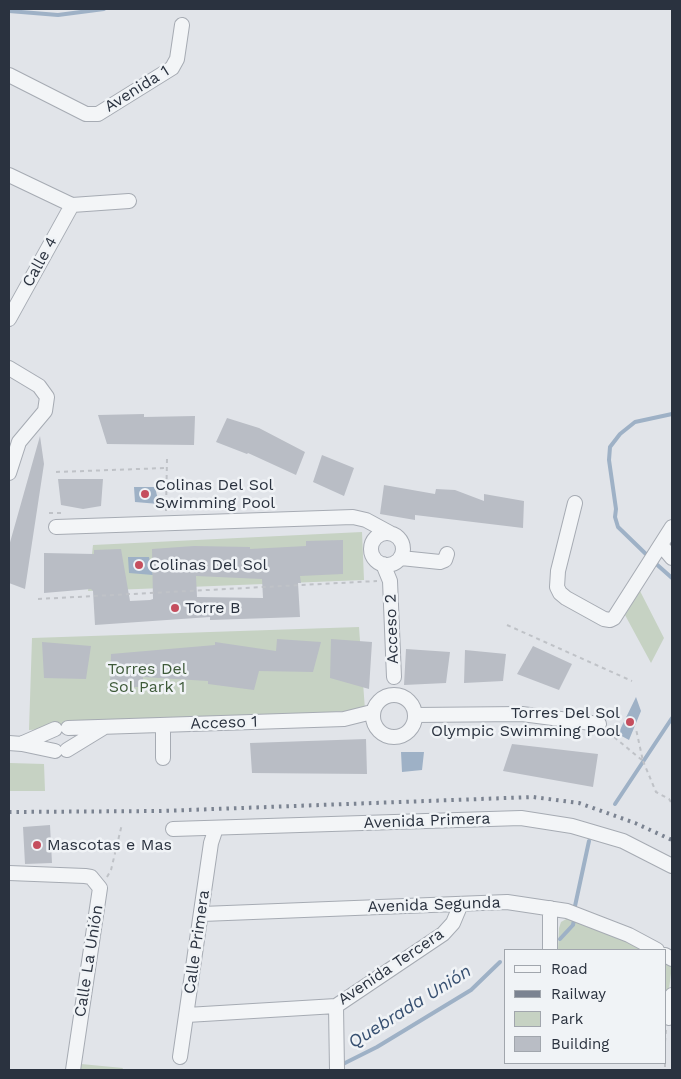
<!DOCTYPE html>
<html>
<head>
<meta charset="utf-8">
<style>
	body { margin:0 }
	#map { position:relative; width:681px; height:1079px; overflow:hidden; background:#e1e4e9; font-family:"Work Sans",sans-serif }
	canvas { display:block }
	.frame { position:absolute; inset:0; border:10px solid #2a323f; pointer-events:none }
	.legend { position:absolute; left:504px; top:949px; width:162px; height:115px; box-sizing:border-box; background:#f0f3f6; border:1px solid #a1a6ad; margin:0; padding:6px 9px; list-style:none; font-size:15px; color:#2a323f }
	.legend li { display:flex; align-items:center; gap:10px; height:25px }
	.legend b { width:25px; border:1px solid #a1a6ad }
</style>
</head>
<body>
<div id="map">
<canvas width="681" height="1079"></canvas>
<div class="frame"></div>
<ul class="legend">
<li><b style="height:6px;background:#f3f5f7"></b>Road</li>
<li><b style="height:6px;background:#7b8391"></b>Railway</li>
<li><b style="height:14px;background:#c6d2c3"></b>Park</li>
<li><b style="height:14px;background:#b9bdc5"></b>Building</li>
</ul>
</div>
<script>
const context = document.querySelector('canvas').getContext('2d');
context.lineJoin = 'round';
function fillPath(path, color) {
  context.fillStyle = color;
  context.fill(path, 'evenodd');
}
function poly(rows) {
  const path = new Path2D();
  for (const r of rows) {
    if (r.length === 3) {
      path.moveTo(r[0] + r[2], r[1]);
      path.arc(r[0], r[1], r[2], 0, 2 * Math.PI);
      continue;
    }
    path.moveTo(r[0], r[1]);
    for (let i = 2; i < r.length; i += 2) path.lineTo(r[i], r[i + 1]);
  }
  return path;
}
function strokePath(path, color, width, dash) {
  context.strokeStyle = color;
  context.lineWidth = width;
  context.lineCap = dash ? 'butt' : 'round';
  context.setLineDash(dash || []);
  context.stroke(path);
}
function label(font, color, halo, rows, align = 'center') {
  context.font = font + ' "Work Sans",sans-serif';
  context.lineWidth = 5;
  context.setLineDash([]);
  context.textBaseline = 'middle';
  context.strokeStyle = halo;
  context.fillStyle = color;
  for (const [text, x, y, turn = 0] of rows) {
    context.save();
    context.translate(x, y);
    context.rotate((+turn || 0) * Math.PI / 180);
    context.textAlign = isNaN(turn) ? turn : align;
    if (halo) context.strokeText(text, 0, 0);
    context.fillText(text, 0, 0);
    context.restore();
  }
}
const green = poly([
	[362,532,364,580,88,591,93,545],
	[640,591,664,638,651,663,625,615],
	[359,627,365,710,29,730,32,638],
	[10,763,44,764,45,791,9,791],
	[568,918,623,938,645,950,558,950,559,928,561,922],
	[665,962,672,966,665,1019],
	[81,1064,123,1068,122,1070,81,1070]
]);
const water = poly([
	[134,487,155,487,159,504,135,502],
	[128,557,149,557,153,575,129,573],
	[636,697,641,711,629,740,618,734],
	[401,752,424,752,422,770,402,772]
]);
const stream = poly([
	[9,11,58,15,104,9],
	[649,557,618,527,615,517,616,509,609,460,610,447,620,434,635,422,672,414],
	[654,562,672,578],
	[615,804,672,718],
	[575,906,589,841],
	[560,939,573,925,574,920],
	[341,1065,377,1047,471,990,500,962]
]);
const building = poly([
	[144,414,144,417,195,416,194,445,107,444,98,415],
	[227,418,259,428,305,452,296,475,248,453,247,454,216,442],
	[40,436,44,464,25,589,9,583,9,546],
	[322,455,354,468,344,496,313,482],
	[58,479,103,479,101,506,83,509,61,505],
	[384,485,435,494,436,489,455,490,484,501,484,494,524,501,523,528,415,515,415,520,380,514],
	[343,540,343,574,300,576,301,583,298,583,300,617,210,620,210,617,95,625,93,591,91,589,44,593,44,553,94,554,94,550,121,549,130,601,150,600,153,599,152,549,194,546,250,547,250,549,306,546,306,541],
	[196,576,262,579,263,598,197,597],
	[277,639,321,642,313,672,259,671,254,690,208,684,208,681,143,677,143,687,110,687,111,654,215,645,215,642,276,651],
	[331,639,372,642,369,689,330,678],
	[42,642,91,646,86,679,44,678],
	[533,646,572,664,559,690,517,674],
	[406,649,450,652,446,683,404,685],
	[465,650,506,654,503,681,464,683],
	[366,739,367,774,252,773,250,743],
	[512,744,598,754,593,787,503,771],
	[50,825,52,863,25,864,23,827]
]);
const path = poly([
	[56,472,166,468],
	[166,511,167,459],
	[49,513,61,513],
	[370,537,369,550,372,558],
	[38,599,377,581],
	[507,625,632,681],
	[608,732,643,761,636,729],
	[643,761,656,792,669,799,672,804],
	[107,877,111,870,122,824],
	[665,1042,666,1030],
	[665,1063,665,1070]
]);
const minor = poly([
	[9,75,86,114,98,114,172,68,177,59,182,25],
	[9,175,72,205,129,201],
	[9,319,72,205],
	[9,368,39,386,47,397,45,411,19,442,9,473],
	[575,503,558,571,557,587,560,593,566,598,604,619,610,620,614,618,672,527],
	[56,527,353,517,366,520,390,533],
	[387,549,16],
	[661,545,672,558],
	[401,558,440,562,445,560,447,554],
	[383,564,390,581,394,677],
	[394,716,21],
	[415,715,522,714,599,724],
	[163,726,163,758],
	[68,728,344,719,372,712],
	[9,743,22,744,55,751],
	[23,743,55,729],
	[67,750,103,728],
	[173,829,521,818,572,826,623,841,672,866],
	[9,873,85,876,91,877,100,888,73,1070],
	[202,914,507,902,567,911,629,935,657,950],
	[550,950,550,908],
	[665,955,672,959],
	[336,1006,337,1070],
	[187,1015,336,1006,443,934,453,923,461,904],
	[669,1018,672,995],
	[180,1057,211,843,216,828]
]);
const rail = poly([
	[9,812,161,811,533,797,579,803,635,823,672,840]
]);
const markers = [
	[145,494,5,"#c54e5e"],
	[139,565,5,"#c54e5e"],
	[175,608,5,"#c54e5e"],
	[630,722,5,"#c54e5e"],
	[37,845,5,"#c54e5e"]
];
const streetNames = [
	["Avenida 1",137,89,-32],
	["Calle 4",40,262,-61],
	["Acceso 2",392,629,-92],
	["Acceso 1",224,723,-2],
	["Avenida Primera",427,821,-2],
	["Avenida Segunda",434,905,-2],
	["Calle Primera",197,942,-82],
	["Calle La Unión",89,961,-81],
	["Avenida Tercera",391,967,-34]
];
const poiNames = [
	["Colinas Del Sol",155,485],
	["Swimming Pool",155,503],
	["Colinas Del Sol",149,565],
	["Torre B",185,608],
	["Torres Del Sol",620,713,"right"],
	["Olympic Swimming Pool",620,731,"right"],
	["Mascotas e Mas",47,845]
];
const parkNames = [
	["Torres Del",147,669],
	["Sol Park 1",147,687]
];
const waterNames = [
	["Quebrada Unión",410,1007,-32]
];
fillPath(green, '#c6d2c3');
fillPath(water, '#9eb1c6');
strokePath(stream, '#9eb1c6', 4);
fillPath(building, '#b9bdc5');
strokePath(minor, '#a6abb3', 16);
strokePath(path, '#bfc2c7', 2, [4, 4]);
strokePath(minor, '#f3f5f7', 14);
strokePath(rail, '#7b8391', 4, [2.5, 5]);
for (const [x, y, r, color] of markers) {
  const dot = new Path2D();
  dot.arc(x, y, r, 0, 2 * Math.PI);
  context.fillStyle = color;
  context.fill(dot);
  strokePath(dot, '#f0f3f6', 2);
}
label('16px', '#2a323f', '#f0f3f6', streetNames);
label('16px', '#2a323f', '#f0f3f6', poiNames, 'left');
label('16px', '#3e5a39', '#f0f3f6', parkNames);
label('italic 18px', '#375071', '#f0f3f6', waterNames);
</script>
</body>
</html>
